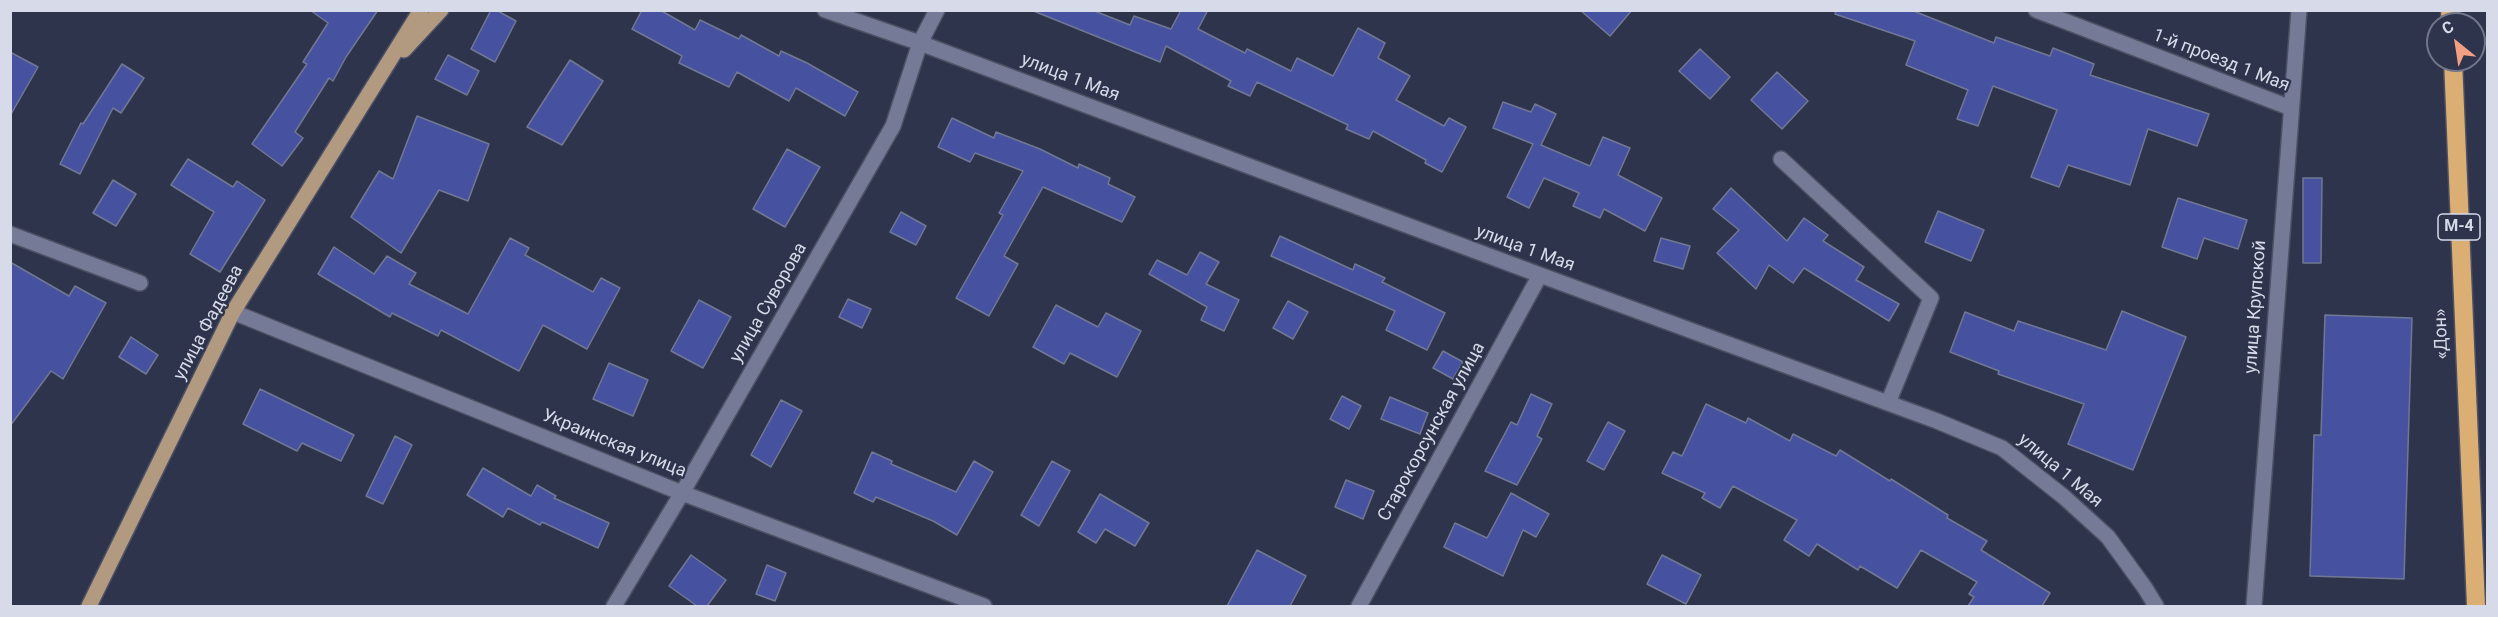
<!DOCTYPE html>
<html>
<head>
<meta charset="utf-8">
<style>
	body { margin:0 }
	#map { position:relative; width:2498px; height:617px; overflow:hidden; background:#2e344b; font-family:Roboto,sans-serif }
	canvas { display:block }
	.frame { position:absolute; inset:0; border:12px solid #d6dae9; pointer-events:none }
	.north { position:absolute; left:2426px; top:12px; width:60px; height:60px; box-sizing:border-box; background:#2e344b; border:2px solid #71768a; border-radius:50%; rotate:330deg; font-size:16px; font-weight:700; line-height:24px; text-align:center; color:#d6dae9 }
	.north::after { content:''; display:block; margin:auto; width:21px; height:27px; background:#f3a082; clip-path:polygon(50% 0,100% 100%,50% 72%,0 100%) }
</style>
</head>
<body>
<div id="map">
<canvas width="2498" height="617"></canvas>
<div class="frame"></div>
<div class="north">С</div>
</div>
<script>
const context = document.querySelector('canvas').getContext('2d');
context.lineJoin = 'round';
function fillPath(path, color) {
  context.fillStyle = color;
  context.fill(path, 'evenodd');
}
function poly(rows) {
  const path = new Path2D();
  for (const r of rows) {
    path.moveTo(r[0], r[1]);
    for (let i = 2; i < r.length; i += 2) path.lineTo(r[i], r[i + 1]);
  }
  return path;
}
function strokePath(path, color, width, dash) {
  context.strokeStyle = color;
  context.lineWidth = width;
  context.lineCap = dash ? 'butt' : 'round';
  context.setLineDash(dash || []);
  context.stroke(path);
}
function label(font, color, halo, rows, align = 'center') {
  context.font = font + ' Roboto,sans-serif';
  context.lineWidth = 4.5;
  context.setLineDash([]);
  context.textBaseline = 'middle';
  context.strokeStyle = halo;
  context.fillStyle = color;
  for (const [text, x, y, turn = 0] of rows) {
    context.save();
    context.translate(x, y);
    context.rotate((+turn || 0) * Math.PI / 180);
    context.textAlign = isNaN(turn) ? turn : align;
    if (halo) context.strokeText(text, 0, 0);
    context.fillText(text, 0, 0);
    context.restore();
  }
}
const building = poly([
	[310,10,378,10,346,57,333,81,329,78,295,132,303,138,282,166,252,144,307,64,303,62,328,23,310,10],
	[491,10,496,10,516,21,495,62,471,49,491,10],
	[642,10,660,10,695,30,700,20,739,39,741,35,779,56,781,51,807,63,858,92,845,116,796,88,789,101,737,72,729,87,679,63,682,56,632,29,642,10],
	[1031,10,1092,10,1130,25,1134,16,1171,29,1181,10,1208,10,1198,29,1245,53,1247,49,1291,71,1297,58,1333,76,1358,28,1385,43,1378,58,1410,76,1396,100,1444,126,1449,118,1466,127,1442,172,1425,163,1426,160,1373,131,1369,139,1346,129,1348,125,1257,82,1250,96,1228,86,1231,81,1166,46,1160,62,1031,10],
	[1580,10,1632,10,1610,36,1580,10],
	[1836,10,1911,10,1994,43,1996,37,2050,56,2053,48,2094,64,2090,75,2209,114,2197,146,2148,129,2130,185,2068,165,2059,187,2031,177,2057,110,1993,86,1978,126,1957,119,1968,90,1906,65,1915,41,1835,14,1836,10],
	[1700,49,1730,77,1710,99,1679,71,1700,49],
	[10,52,38,67,10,116,10,52],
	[448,55,479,71,467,95,435,79,448,55],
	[570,60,603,81,562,145,527,127,570,60],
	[122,64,144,78,121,113,113,108,80,174,60,164,81,123,83,124,122,64],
	[1777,72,1808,101,1782,129,1751,100,1777,72],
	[1503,102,1531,112,1535,104,1556,114,1541,145,1590,166,1603,137,1630,148,1618,175,1662,198,1645,231,1604,209,1600,218,1573,206,1579,193,1544,178,1529,208,1507,197,1533,144,1493,128,1503,102],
	[417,116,489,144,468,201,439,190,401,253,351,217,379,171,393,179,417,116],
	[952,118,994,138,996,132,1040,149,1078,168,1079,164,1110,178,1108,184,1135,197,1122,222,1043,187,1004,256,1018,264,989,316,956,298,1003,215,999,213,1023,171,975,153,970,162,938,147,952,118],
	[787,149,820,167,785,227,753,209,787,149],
	[188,159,233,187,237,181,265,200,220,272,190,254,214,212,171,185,188,159],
	[2303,178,2322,178,2321,263,2303,263,2303,178],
	[113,180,136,194,116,226,93,213,113,180],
	[1731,188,1787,241,1804,218,1828,235,1823,241,1864,267,1856,280,1899,304,1889,321,1804,268,1793,283,1769,265,1756,289,1717,253,1739,230,1713,209,1731,188],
	[2178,198,2247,220,2238,249,2204,238,2197,259,2162,247,2178,198],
	[1938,211,1984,230,1971,261,1925,242,1938,211],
	[901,212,926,226,916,245,890,232,901,212],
	[1280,236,1353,270,1355,264,1385,278,1382,282,1445,313,1427,350,1386,330,1395,311,1271,256,1280,236],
	[510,238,529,248,525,255,593,292,601,278,620,288,587,349,543,325,519,371,441,330,438,336,392,313,390,317,318,274,334,247,374,274,387,256,416,273,409,284,468,314,510,238],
	[1661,238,1690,246,1683,269,1654,261,1661,238],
	[1200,252,1219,262,1206,284,1239,300,1224,331,1201,320,1207,307,1149,274,1157,260,1187,275,1200,252],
	[10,262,69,296,75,286,106,303,63,379,51,371,10,426,10,262],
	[848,299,871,309,862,328,839,317,848,299],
	[699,300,731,317,703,368,671,351,699,300],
	[1288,301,1308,312,1293,339,1273,328,1288,301],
	[1056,305,1098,327,1106,313,1141,331,1117,377,1070,353,1064,364,1033,347,1056,305],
	[2122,311,2186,337,2133,470,2068,444,2084,404,1998,374,1999,371,1950,352,1965,312,2014,331,2018,321,2106,350,2122,311],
	[2325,315,2412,318,2404,579,2310,576,2314,435,2321,435,2325,315],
	[131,337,158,355,146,374,119,357,131,337],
	[1443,351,1463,362,1453,379,1433,368,1443,351],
	[609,363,648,380,633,416,593,399,609,363],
	[260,389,354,435,341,461,302,443,297,451,243,424,260,389],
	[1531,394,1552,404,1537,436,1542,439,1517,485,1485,471,1511,422,1517,425,1531,394],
	[1342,396,1361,406,1349,429,1330,419,1342,396],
	[1390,397,1428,413,1420,434,1381,419,1390,397],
	[781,400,802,411,771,467,751,455,781,400],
	[1706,404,1746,423,1748,418,1790,441,1793,434,1836,456,1840,450,1890,481,1891,479,1948,515,1947,518,1987,541,1981,550,2050,593,2042,606,1968,606,1974,597,1969,594,1977,582,1921,550,1897,588,1860,566,1858,570,1817,544,1809,556,1784,540,1797,520,1733,486,1720,508,1702,498,1705,493,1662,473,1673,452,1682,456,1706,404],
	[1608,422,1625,431,1604,470,1587,461,1608,422],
	[395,436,412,445,383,504,366,496,395,436],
	[872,452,892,461,891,464,956,492,974,461,993,472,957,535,933,521,876,497,873,502,854,493,872,452],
	[1052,461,1070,471,1039,526,1021,515,1052,461],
	[483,468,531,496,537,485,556,496,554,498,609,523,598,548,542,522,540,525,508,508,503,517,467,495,483,468],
	[1346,480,1374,491,1363,519,1335,507,1346,480],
	[1511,493,1549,514,1536,537,1523,530,1503,576,1444,547,1455,523,1487,538,1511,493],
	[1100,494,1149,523,1135,546,1105,529,1096,543,1078,532,1100,494],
	[1257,550,1306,576,1290,606,1227,606,1257,550],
	[691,555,726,580,707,606,697,606,669,586,691,555],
	[1662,555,1701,575,1686,604,1647,584,1662,555],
	[767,565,786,573,775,601,756,594,767,565]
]);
const minor = poly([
	[825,10,920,43,1540,275,1937,421,2002,448,2064,497,2108,537,2145,588,2156,606],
	[2036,10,2291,108],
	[1781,159,1931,298,1888,403],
	[10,234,140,283],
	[233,312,682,493,984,606],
	[614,606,682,493,893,126,920,43,937,10],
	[1359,606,1540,275],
	[2254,606,2299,10]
]);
const major = poly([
	[404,50,441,10],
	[89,606,233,312,421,10]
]);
const highway = poly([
	[2450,10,2451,24],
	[2453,60,2476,606]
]);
const shields = [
	[2459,227,42]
];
const shieldNames = [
	["М-4",2459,227]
];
const streetNames = [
	["1-й проезд 1 Мая",2221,61,21],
	["улица 1 Мая",1070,78,21],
	["улица 1 Мая",1525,249,20],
	["улица Суворова",769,303,-60],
	["улица Крупской",2256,307,-86],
	["улица Фадеева",209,323,-62],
	["«Дон»",2442,334,-92],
	["Старокорсунская улица",1432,432,-61],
	["Украинская улица",614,444,22],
	["улица 1 Мая",2060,471,40]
];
fillPath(building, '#4652a0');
strokePath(building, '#717893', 1.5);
strokePath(minor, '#4c5064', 18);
strokePath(major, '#4c5064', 18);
strokePath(highway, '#4c5064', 21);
strokePath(minor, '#757b96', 15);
strokePath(major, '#b29a81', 15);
strokePath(highway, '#dbae73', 18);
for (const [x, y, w] of shields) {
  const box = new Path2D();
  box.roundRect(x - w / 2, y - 13, w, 26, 4.5);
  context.fillStyle = '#2e344b';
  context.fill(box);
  strokePath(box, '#d6dae9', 1.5);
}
label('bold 16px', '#d6dae9', null, shieldNames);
label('18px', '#d6dae9', '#2e344b', streetNames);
</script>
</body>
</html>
